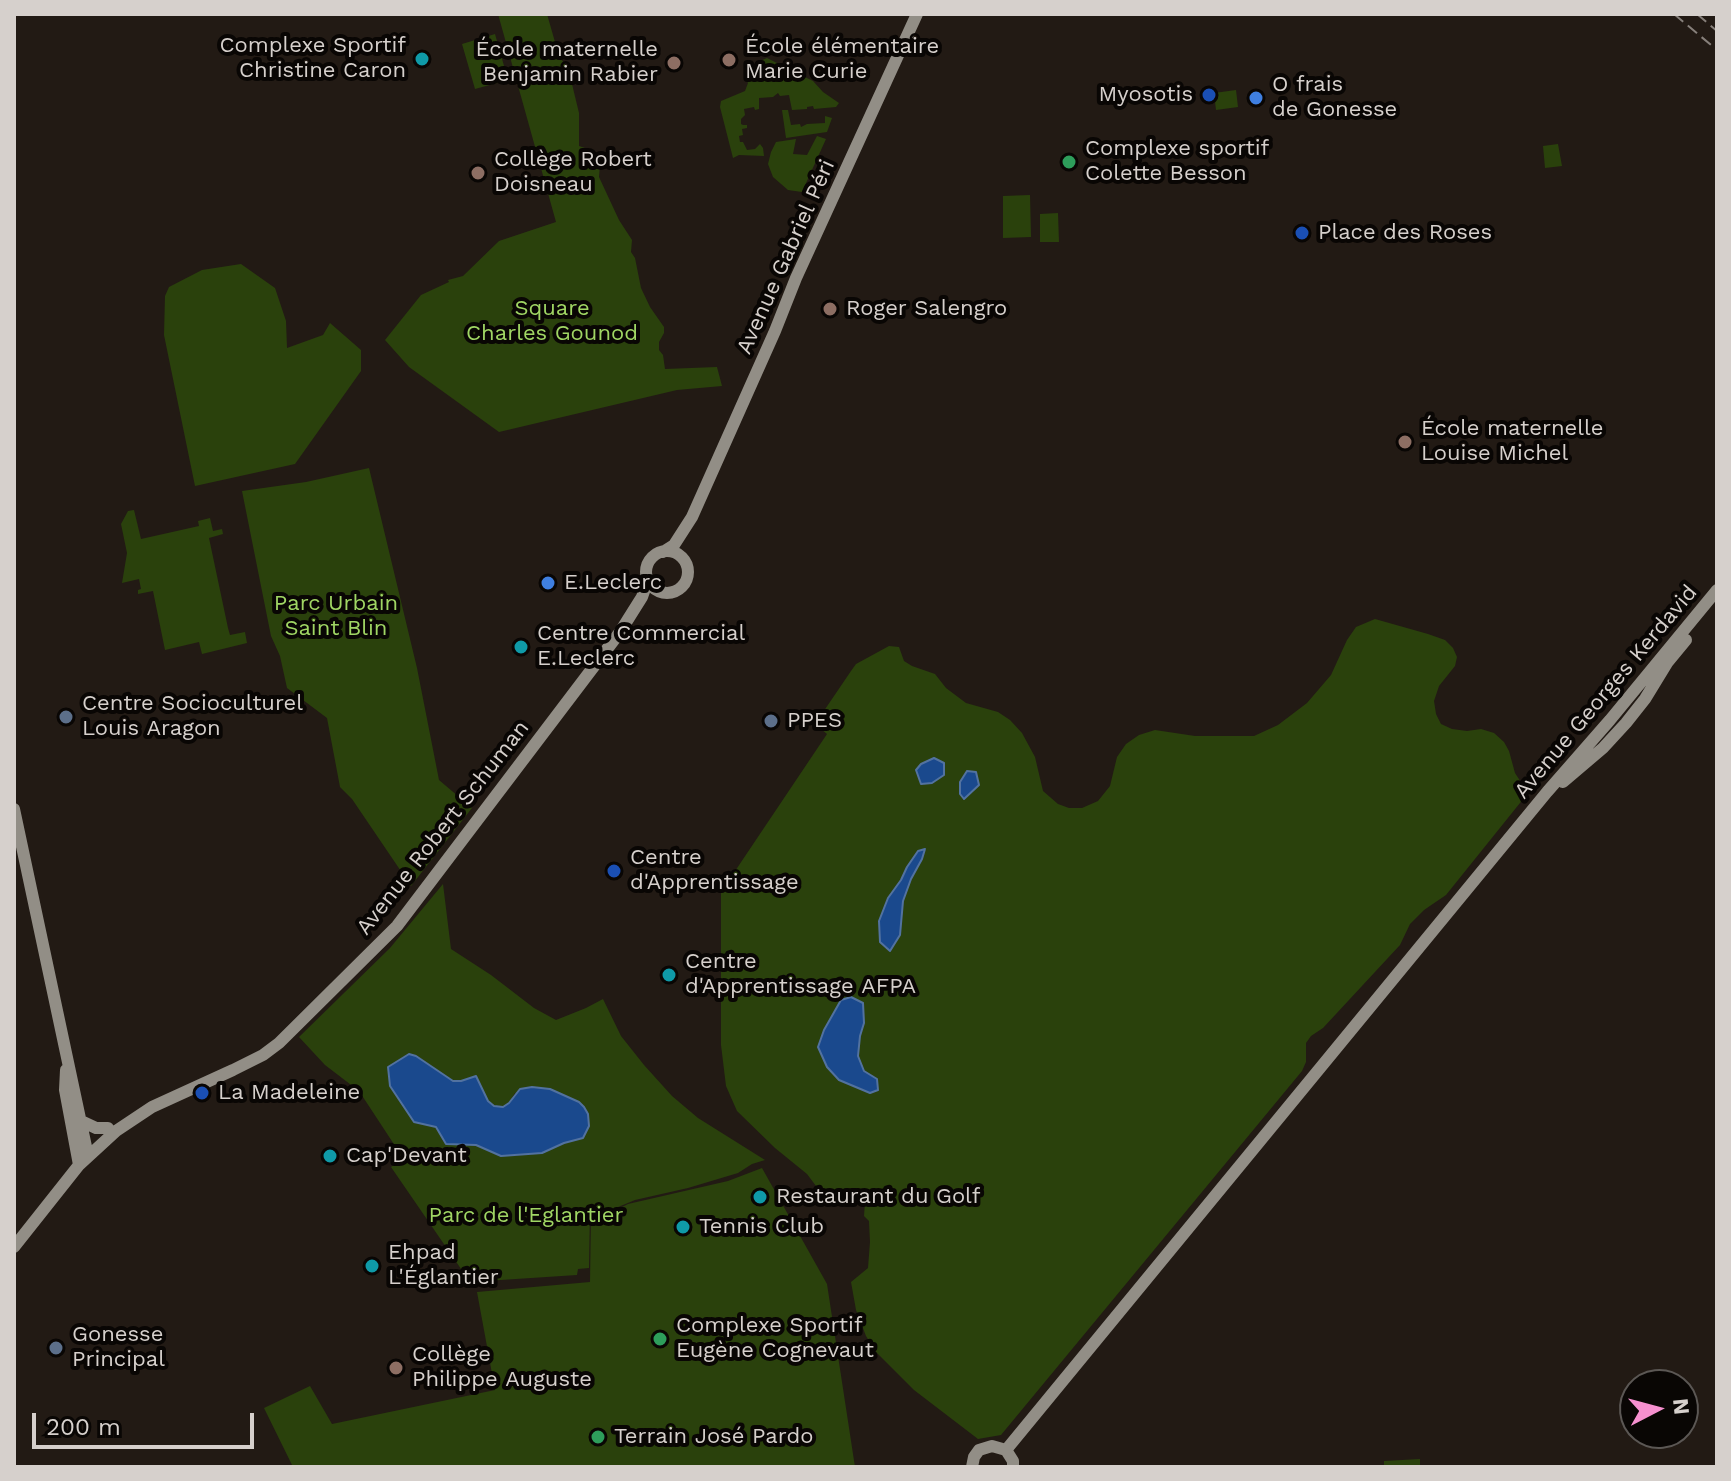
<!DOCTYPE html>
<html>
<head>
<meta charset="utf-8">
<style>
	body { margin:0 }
	#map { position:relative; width:1731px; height:1481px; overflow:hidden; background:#221a14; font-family:"Work Sans",sans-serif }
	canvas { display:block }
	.frame { position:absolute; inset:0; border:16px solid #d6d0cc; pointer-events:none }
	.north { position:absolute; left:1619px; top:1369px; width:80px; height:80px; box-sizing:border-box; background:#090604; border:2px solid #5b5754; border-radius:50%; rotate:84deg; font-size:22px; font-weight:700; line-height:32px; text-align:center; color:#d6d0cc }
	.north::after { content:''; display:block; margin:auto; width:28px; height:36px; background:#f690cf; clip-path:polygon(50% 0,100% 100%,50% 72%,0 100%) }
	.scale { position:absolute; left:32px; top:1413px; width:222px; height:36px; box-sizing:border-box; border:4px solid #d6d0cc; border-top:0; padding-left:10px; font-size:24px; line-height:28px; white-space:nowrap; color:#d6d0cc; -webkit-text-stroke:6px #090604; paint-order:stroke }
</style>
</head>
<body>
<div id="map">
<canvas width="1731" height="1481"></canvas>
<div class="frame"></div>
<div class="north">N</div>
<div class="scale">200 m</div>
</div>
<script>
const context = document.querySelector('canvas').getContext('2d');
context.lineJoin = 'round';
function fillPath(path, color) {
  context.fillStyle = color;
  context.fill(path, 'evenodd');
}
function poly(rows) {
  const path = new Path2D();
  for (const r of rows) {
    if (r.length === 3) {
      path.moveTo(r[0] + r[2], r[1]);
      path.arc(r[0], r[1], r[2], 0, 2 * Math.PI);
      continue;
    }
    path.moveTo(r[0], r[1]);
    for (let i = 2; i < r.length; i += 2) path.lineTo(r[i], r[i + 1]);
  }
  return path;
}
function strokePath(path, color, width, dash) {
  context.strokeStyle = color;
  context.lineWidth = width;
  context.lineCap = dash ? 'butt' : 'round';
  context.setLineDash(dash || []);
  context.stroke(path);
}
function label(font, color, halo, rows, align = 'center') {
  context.font = font + ' "Work Sans",sans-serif';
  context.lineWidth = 8;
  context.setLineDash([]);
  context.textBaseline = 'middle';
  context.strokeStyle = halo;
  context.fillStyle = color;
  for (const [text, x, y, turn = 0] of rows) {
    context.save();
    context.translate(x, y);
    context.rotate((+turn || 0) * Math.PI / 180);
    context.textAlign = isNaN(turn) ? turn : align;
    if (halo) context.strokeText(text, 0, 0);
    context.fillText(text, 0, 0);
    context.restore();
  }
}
const green = poly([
	[498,14,547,14,559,56,576,80,572,84,579,113,579,146,588,149,600,165,599,177,619,220,632,240,631,252,635,258,641,288,650,307,664,327,664,333,659,342,659,350,663,355,665,369,717,367,722,386,677,390,499,432,409,367,385,340,421,295,449,282,448,280,463,276,499,241,556,222],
	[495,34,508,80,475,89,462,44],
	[767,58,813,81,823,92,839,103,836,107,814,109,813,106,807,107,807,109,792,110,789,95,780,96,778,93,773,97,759,98,759,109,755,110,754,107,744,109,745,115,741,119,741,124,743,125,747,125,747,128,742,129,743,135,739,136,740,142,743,142,747,150,755,149,760,144,763,148,764,156,739,155,733,158,720,107,721,101,745,91,748,83,744,75,748,68,756,71,760,61],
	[1236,90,1238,107,1216,110,1214,93],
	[782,110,788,110,791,125,800,124,801,127,807,124,825,123,825,116,832,118,827,132,786,138],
	[817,136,826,139,802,192,788,190,773,177,768,164,771,152,776,142,796,139,793,154,807,155],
	[1558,144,1562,166,1545,168,1543,146],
	[1030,195,1031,237,1003,238,1003,196],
	[1058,213,1059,242,1040,242,1040,214],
	[241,264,275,288,286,321,287,348,323,335,330,323,361,350,361,371,295,464,195,486,164,335,165,296,169,287,202,270],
	[369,468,417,668,439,780,472,808,411,886,352,799,340,787,327,718,287,688,280,656,271,636,242,491,306,482],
	[134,510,141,539,199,526,198,521,210,518,213,531,222,529,223,534,209,538,228,628,230,635,245,632,247,643,202,654,199,642,165,650,153,591,138,594,138,590,141,589,139,579,122,583,127,553,121,524,128,511],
	[1375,619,1428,634,1445,640,1453,648,1457,657,1455,666,1439,686,1434,701,1436,714,1441,724,1452,729,1467,731,1481,729,1494,733,1504,742,1509,751,1515,773,1528,793,1446,895,1424,910,1410,924,1400,945,1323,1028,1311,1036,1306,1043,1306,1062,1302,1071,1001,1435,978,1439,914,1390,876,1352,866,1336,856,1310,851,1282,868,1268,870,1242,869,1221,864,1216,865,1202,825,1198,807,1174,775,1148,737,1111,726,1086,721,1045,721,892,827,734,815,724,851,671,856,664,889,646,899,647,904,661,912,666,935,674,946,688,966,703,998,712,1010,720,1022,733,1035,757,1043,791,1058,804,1069,808,1082,808,1098,801,1110,786,1117,757,1126,744,1139,735,1155,730,1195,736,1254,736,1278,725,1307,703,1331,675,1347,640,1356,627],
	[443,884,451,949,491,975,534,1008,556,1020,586,1008,603,999,621,1036,644,1065,672,1096,698,1118,765,1160,752,1164,738,1173,688,1188,635,1200,611,1210,590,1212,589,1268,578,1269,577,1275,470,1282,391,1167,403,1158,359,1091,325,1065,299,1037,390,948],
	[408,1054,417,1056,453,1081,461,1081,471,1077,488,1101,493,1106,503,1107,509,1103,515,1093,583,1138,564,1143,542,1153,511,1156,501,1156,476,1145,454,1145,443,1141,440,1132,436,1127,414,1122,388,1067],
	[762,1168,827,1284,855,1467,293,1467,264,1408,310,1386,332,1424,495,1390,477,1292,590,1282,591,1214,612,1212,628,1204,728,1181],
	[1420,1459,1420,1467,1384,1467,1384,1461]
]);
const water = poly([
	[934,758,944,763,944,775,932,783,921,784,916,770,921,764,934,758],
	[967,771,976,772,979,785,964,799,960,794,960,782,967,771],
	[925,849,922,859,911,879,903,901,900,935,890,951,880,942,879,921,888,898,901,880,907,867,918,851,925,849],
	[851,997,863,1003,864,1023,860,1036,858,1056,864,1071,877,1079,878,1090,870,1093,839,1080,827,1067,818,1047,824,1030,841,1000,851,997],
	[409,1054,416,1056,453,1081,461,1081,476,1076,488,1101,494,1106,503,1107,509,1103,520,1089,532,1087,550,1089,579,1102,584,1107,588,1114,589,1126,583,1138,564,1143,542,1153,501,1156,476,1145,446,1144,436,1127,414,1122,390,1086,388,1067,409,1054]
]);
const secondary = poly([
	[667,572,21],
	[663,552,674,545,692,517,775,331,796,278,917,14],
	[1563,782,1603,748,1626,723,1645,699,1667,663,1686,640],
	[14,809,88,1156],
	[66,1070,65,1090,79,1165],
	[81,1121,96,1128,108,1128],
	[14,1247,79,1165,116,1131,152,1107,233,1070,263,1055,279,1043,397,926,620,632,642,597,648,580],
	[1006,1450,1547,792,1610,720,1717,590],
	[972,1467,974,1457,979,1450,992,1446,1006,1450,1013,1461,1013,1467]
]);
const rail = poly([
	[1674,14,1717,50],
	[1697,14,1717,31]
]);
const markers = [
	[422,59,8,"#0f9aa8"],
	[729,60,8,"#8d6e63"],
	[674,63,8,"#8d6e63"],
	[1209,95,8,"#1a4fb4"],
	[1256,98,8,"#3f7fe0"],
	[1069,162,8,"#2e9e5b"],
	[478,173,8,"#8d6e63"],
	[1302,233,8,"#1a4fb4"],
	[830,309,8,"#8d6e63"],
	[1405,442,8,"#8d6e63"],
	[548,583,8,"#3f7fe0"],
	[521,647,8,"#0f9aa8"],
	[66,717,8,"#5c6f8a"],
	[771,721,8,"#5c6f8a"],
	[614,871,8,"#1a4fb4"],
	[669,975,8,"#0f9aa8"],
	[202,1093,8,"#1a4fb4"],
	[330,1156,8,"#0f9aa8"],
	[760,1197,8,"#0f9aa8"],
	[683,1227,8,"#0f9aa8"],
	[372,1266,8,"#0f9aa8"],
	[660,1339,8,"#2e9e5b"],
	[56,1348,8,"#5c6f8a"],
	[396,1368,8,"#8d6e63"],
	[598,1437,8,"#2e9e5b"]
];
const poiNames = [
	["Complexe Sportif",406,46,"right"],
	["Christine Caron",406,71,"right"],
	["École élémentaire",745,47],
	["Marie Curie",745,72],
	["École maternelle",658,50,"right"],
	["Benjamin Rabier",658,75,"right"],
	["O frais",1272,85],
	["de Gonesse",1272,110],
	["Myosotis",1193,95,"right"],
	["Complexe sportif",1085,149],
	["Colette Besson",1085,174],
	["Collège Robert",494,160],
	["Doisneau",494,185],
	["Place des Roses",1318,233],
	["Roger Salengro",846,309],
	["École maternelle",1421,429],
	["Louise Michel",1421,454],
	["E.Leclerc",564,583],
	["Centre Commercial",537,634],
	["E.Leclerc",537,659],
	["Centre Socioculturel",82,704],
	["Louis Aragon",82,729],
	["PPES",787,721],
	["Centre",630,858],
	["d'Apprentissage",630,883],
	["Centre",685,962],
	["d'Apprentissage AFPA",685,987],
	["La Madeleine",218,1093],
	["Cap'Devant",346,1156],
	["Restaurant du Golf",776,1197],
	["Tennis Club",699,1227],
	["Ehpad",388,1253],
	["L'Églantier",388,1278],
	["Complexe Sportif",676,1326],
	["Eugène Cognevaut",676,1351],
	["Gonesse",72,1335],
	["Principal",72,1360],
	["Collège",412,1355],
	["Philippe Auguste",412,1380],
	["Terrain José Pardo",614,1437]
];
const streetNames = [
	["Avenue Gabriel Péri",786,257,-66],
	["Avenue Georges Kerdavid",1606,692,-50],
	["Avenue Robert Schuman",443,828,-52]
];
const parkNames = [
	["Square",552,309],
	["Charles Gounod",552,334],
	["Parc Urbain",336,604],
	["Saint Blin",336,629],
	["Parc de l'Eglantier",526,1216]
];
fillPath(green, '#2a410c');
fillPath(water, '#1a498d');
strokePath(water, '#5272a0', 2);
strokePath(secondary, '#928e86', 12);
strokePath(rail, '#867f7a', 2, [12, 6]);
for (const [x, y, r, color] of markers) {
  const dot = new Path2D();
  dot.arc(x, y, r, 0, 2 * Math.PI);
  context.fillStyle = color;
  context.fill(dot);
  strokePath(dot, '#090604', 3);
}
label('22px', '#d6d0cc', '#090604', poiNames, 'left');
label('22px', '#d6d0cc', '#090604', streetNames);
label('22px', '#a0d664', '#090604', parkNames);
</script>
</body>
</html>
